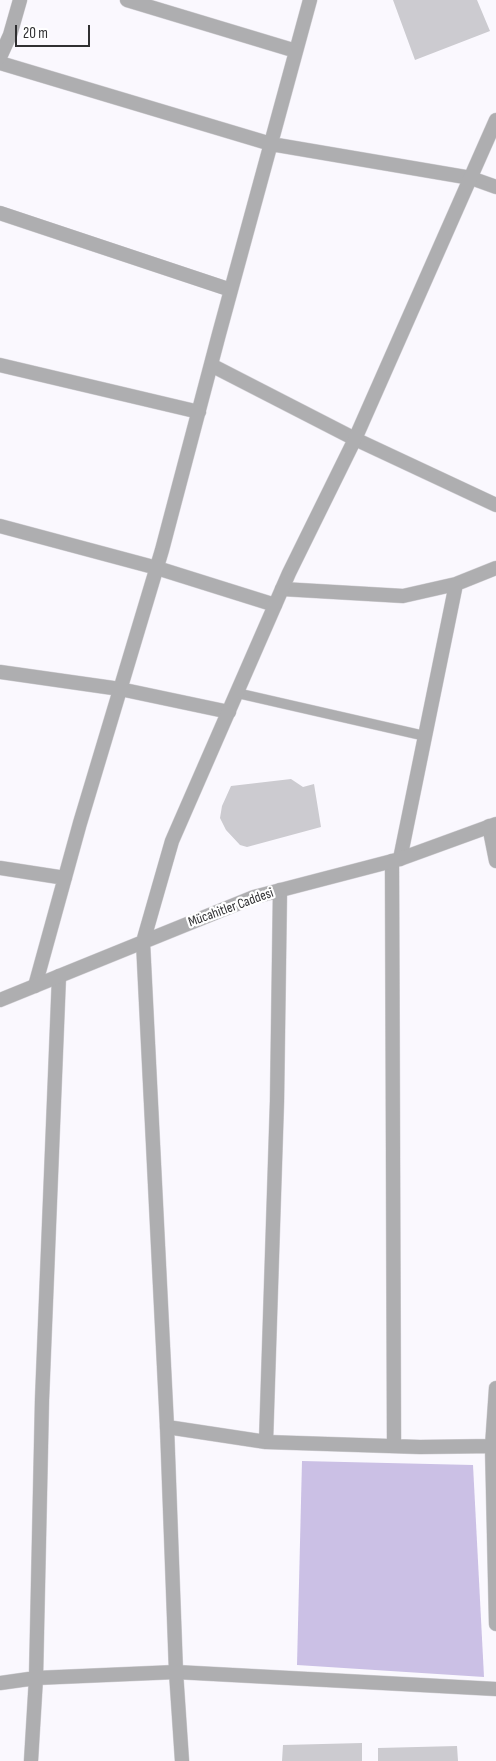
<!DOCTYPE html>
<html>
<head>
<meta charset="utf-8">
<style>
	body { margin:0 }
	#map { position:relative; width:496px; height:1761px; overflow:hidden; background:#faf8fe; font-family:"Sofia Sans Condensed",sans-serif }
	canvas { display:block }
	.scale { position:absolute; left:15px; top:25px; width:75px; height:22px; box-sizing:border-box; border:2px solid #303032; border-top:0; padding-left:6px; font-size:15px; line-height:18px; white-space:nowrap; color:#303032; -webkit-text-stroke:4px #fff; paint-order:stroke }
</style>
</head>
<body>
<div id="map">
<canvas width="496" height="1761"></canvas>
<div class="scale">20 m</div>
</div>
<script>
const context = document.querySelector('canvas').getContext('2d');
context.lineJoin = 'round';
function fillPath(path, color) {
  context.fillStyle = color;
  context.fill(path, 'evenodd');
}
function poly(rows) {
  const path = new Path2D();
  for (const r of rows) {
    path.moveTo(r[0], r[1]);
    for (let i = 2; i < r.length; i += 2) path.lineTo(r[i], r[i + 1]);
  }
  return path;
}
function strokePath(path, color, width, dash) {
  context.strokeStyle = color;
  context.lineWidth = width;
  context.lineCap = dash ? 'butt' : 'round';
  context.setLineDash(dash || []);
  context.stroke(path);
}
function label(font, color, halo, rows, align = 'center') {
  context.font = font + ' "Sofia Sans Condensed",sans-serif';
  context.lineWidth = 4.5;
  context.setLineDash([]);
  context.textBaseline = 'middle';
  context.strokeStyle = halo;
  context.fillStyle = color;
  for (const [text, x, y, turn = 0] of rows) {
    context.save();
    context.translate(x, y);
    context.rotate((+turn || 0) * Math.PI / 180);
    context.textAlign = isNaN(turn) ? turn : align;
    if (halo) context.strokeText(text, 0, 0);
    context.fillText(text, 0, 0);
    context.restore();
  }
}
const green = poly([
	[302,1461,473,1465,484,1677,297,1665]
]);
const building = poly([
	[393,0,477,0,490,31,415,60],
	[291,779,303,787,314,784,321,827,247,847,240,845,226,830,220,818,222,806,231,786],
	[362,1743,362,1761,282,1761,283,1745],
	[457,1746,458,1761,378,1761,378,1748]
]);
const service = poly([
	[237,693,425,736]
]);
const minor = poly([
	[127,0,296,51],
	[0,63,271,144,471,178,496,187],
	[0,213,231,290],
	[0,365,199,412],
	[211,365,355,439,496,505],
	[0,526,157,568,275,605],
	[282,589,403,596,456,584,496,568],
	[0,672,120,689,229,712],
	[489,826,496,861],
	[400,859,456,584],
	[392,861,394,1446],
	[0,868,65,878],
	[35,986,80,823,162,550,219,334,310,0],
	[496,1388,492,1446,496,1624],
	[167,1427,266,1442,420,1447,496,1446],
	[266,1442,277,1101,280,890],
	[0,1683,36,1678,176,1672,496,1689],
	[31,1761,36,1678,42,1400,59,976]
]);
const tertiary = poly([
	[0,57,10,35,20,0],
	[0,1000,254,897,400,859,496,824],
	[182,1761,176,1672,167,1427,143,942,172,841,289,573,355,439,496,120]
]);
const streetNames = [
	["Mücahitler Caddesi",231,908,-20]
];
fillPath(green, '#cbc0e5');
fillPath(building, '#cccbd0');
strokePath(service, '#d6d4d9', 11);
strokePath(minor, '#d6d4d9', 15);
strokePath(tertiary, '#d6d4d9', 15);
strokePath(service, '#aeaeb0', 10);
strokePath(minor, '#aeaeb0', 14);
strokePath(tertiary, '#aeaeb0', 14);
label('14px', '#303032', '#fff', streetNames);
</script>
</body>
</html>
